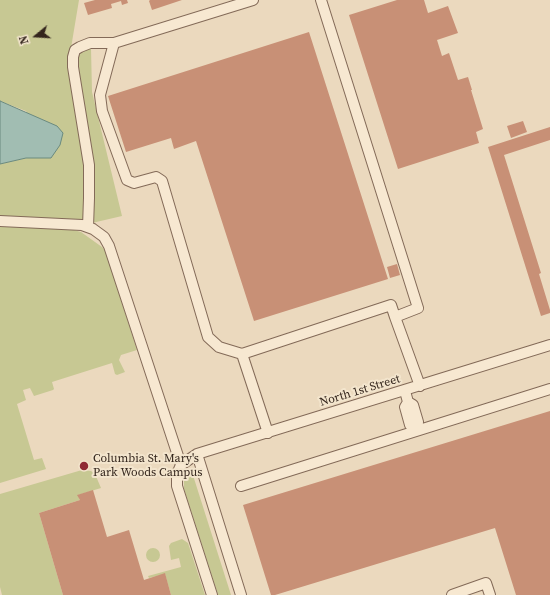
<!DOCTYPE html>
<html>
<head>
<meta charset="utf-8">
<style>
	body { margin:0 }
	#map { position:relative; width:550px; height:595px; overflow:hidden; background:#ebd9be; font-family:"Source Serif 4",serif }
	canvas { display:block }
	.north { position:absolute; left:16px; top:16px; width:40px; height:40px; -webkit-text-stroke:3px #f3e5cd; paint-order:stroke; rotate:252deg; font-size:11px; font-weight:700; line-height:16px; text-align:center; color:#33251c }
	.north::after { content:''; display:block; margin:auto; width:14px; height:18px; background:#33251c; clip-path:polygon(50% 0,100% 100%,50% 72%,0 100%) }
</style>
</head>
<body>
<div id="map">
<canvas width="550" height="595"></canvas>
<div class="north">N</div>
</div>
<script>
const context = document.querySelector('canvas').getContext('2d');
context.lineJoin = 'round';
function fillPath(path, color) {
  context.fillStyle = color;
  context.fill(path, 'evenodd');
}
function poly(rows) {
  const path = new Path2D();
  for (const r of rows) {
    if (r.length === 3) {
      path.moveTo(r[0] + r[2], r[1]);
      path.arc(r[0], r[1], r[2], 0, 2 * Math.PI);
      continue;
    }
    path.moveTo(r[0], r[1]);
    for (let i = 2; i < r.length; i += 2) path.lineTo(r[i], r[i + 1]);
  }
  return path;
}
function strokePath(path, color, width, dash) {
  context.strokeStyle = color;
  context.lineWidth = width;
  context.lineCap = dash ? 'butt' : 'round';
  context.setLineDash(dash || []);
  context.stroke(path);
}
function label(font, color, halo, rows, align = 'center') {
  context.font = font + ' "Source Serif 4",serif';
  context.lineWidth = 4;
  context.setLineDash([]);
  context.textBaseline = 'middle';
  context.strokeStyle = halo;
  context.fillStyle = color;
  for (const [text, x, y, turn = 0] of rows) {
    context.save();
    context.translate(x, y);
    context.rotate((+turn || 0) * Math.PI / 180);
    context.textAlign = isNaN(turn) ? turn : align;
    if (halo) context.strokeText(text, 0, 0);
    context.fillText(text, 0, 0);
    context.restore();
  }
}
const green = poly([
	[0,0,79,0,70,54,91,48,92,92,122,216,92,223,0,217,0,164,26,158,51,158,26,111,0,101],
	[0,224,70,229,81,232,102,247,105,250,137,350,121,355,119,360,125,372,117,375,115,374,112,363,52,382,54,389,53,390,34,396,30,388,23,390,26,400,17,404,34,460,42,458,46,469,0,483],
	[191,469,231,595,218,595,184,489,184,480,188,470],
	[82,470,91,471,95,474,101,488,78,495,80,500,39,513,63,595,2,595,0,587,0,494],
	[182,539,188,543,205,595,171,595,165,574,149,578,148,576,181,567,179,558,171,560,169,546,171,543],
	[153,555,7]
]);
const water = poly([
	[0,101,57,126,63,133,60,145,51,158,26,158,0,164,0,101]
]);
const building = poly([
	[95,0,127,0,128,3,122,5,121,1,111,4,112,8,88,15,84,3],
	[182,0,152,10,149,1,150,0],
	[397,0,424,0,428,13,448,6,458,33,437,40,442,56,449,53,458,80,468,77,472,90,471,90,483,129,476,132,479,143,398,169,349,15],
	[309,32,388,279,254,321,196,141,174,149,171,138,126,152,108,96],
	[523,121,527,132,511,138,507,126],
	[550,127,550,140,504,155,541,273,539,274,550,310,550,313,541,316,488,147],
	[397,264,400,275,390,278,387,267],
	[550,411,550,595,516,595,495,528,275,595,271,595,243,505],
	[93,490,107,537,129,530,144,580,165,573,171,595,63,595,39,513,80,500,77,495]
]);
const minor = poly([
	[321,0,418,308,395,317,420,386],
	[114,43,100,95,102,111,127,180,134,183,156,177,162,181,208,337,219,347,242,354],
	[0,221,82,225,93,229,104,237,109,246,181,465],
	[88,227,89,198,89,165,73,67,73,57,75,50,80,47,90,43,114,43,253,0],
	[405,391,408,402,413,405,418,422,415,429,410,425,405,407,408,402],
	[268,433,242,354,391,305,395,317],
	[197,454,241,595],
	[181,465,197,454,550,345],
	[181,465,177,474,177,486,212,595],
	[241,486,550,389],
	[452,595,486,583,490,595]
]);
const markers = [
	[84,466,5,"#8f2b35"]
];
const streetNames = [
	["North 1st Street",360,391,-17]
];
const poiNames = [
	["Columbia St. Mary's",93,459],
	["Park Woods Campus",93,473]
];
fillPath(green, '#c7c893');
fillPath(water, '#a1bdb2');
strokePath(water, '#6a8a7f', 1);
fillPath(building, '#c89076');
strokePath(minor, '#836a58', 12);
strokePath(minor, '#f7e8d1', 10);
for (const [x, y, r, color] of markers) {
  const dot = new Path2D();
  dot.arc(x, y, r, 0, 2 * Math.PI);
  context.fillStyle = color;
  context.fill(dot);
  strokePath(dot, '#f3e5cd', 1.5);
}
label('12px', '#33251c', '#f3e5cd', streetNames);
label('12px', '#33251c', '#f3e5cd', poiNames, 'left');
</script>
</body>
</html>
